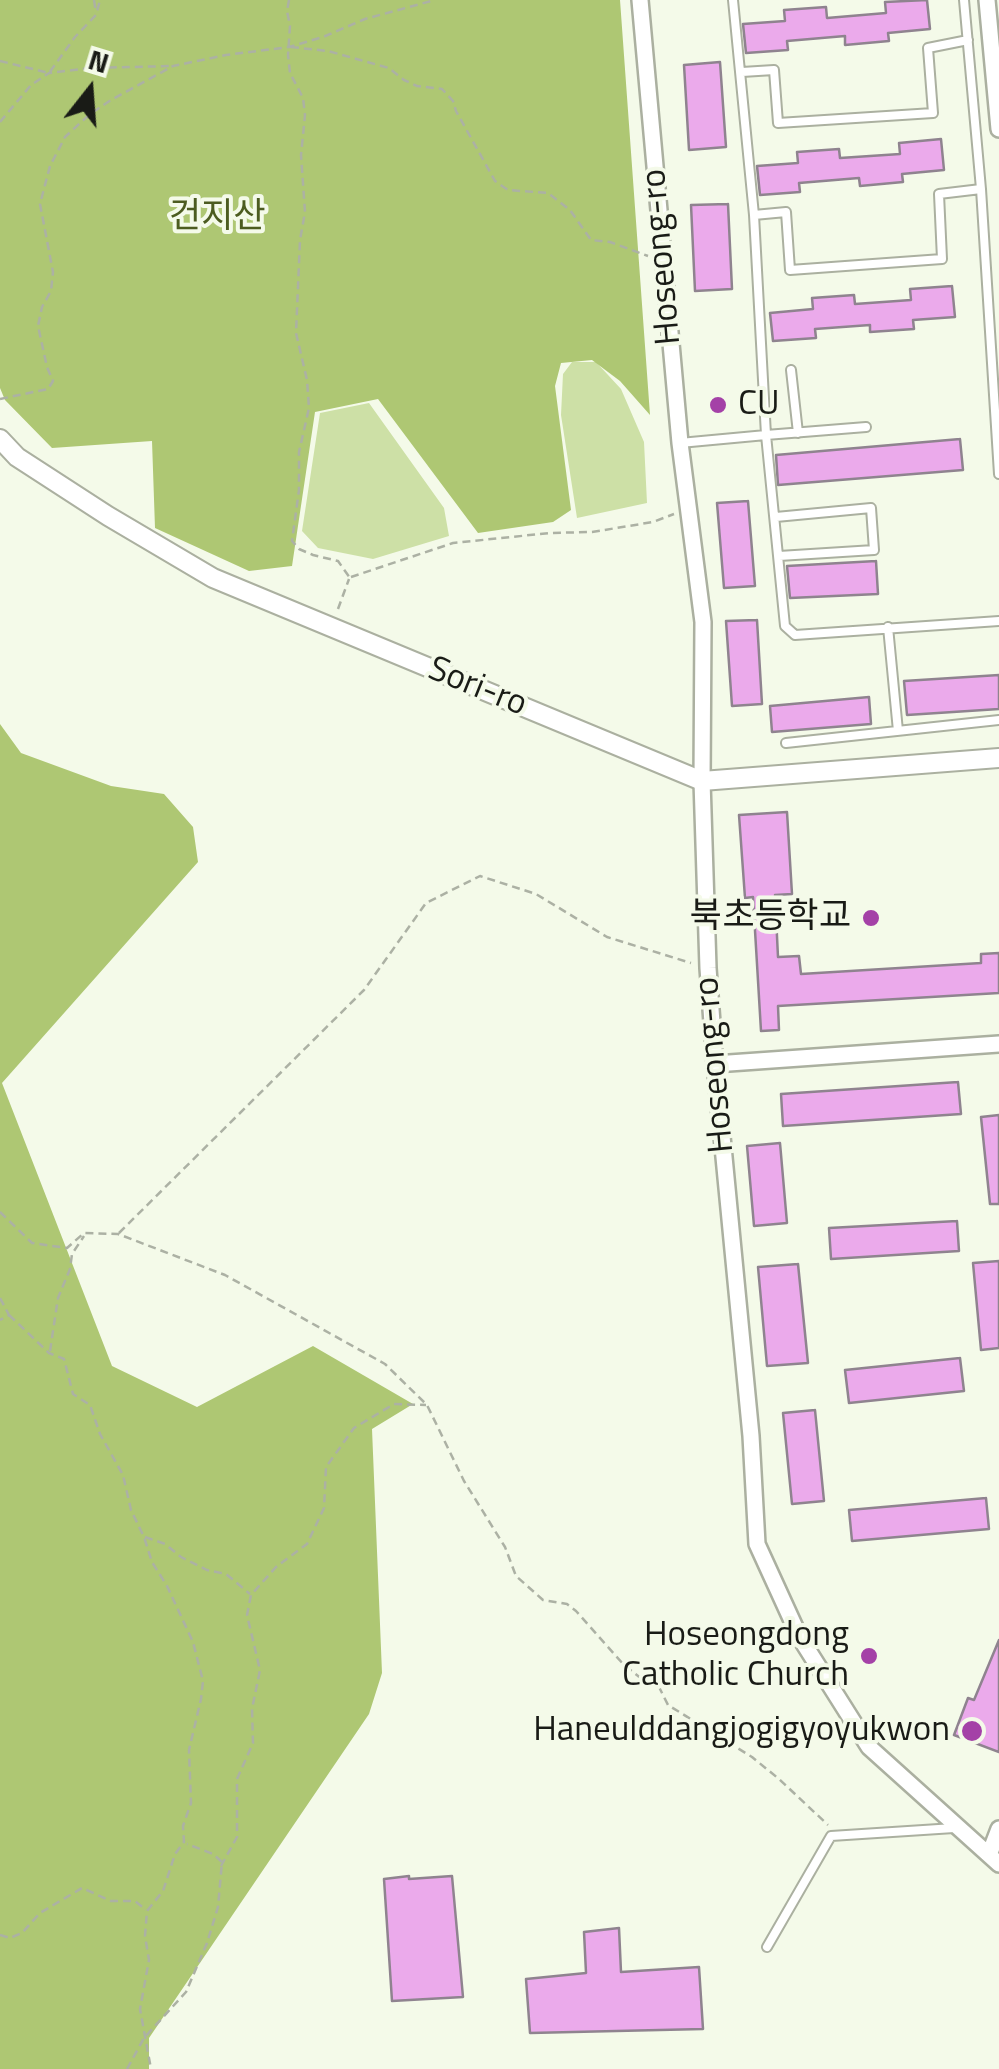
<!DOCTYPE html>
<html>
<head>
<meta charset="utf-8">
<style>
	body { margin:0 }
	#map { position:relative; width:999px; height:2069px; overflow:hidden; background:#f4fae9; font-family:"Titillium Web",sans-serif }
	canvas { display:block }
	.north { position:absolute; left:40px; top:40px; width:100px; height:100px; -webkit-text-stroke:8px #f4fae9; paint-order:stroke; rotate:17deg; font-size:28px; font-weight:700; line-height:40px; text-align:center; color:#191b16 }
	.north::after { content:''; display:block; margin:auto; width:35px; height:45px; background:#191b16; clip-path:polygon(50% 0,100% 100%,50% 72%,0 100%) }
</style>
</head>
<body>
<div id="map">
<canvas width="999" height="2069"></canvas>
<div class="north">N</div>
</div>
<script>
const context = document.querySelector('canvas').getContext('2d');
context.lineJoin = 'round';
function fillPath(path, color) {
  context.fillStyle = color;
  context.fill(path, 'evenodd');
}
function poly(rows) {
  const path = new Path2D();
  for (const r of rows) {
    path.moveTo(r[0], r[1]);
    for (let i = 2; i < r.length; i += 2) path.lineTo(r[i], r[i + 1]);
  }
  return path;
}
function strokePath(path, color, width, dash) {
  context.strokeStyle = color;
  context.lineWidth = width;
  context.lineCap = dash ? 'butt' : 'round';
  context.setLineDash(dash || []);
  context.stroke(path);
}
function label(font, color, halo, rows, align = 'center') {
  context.font = font + ' "Titillium Web","Noto Sans KR",sans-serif';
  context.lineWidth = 8;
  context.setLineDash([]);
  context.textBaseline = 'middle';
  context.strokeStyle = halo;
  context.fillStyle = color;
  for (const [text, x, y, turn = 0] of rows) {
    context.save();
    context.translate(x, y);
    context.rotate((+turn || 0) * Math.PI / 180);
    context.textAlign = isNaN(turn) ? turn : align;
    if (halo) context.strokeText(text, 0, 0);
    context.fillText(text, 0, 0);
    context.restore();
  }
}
const green = poly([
	[572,362,596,362,621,389,644,442,647,503,577,518,561,415,563,374],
	[369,403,444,508,449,536,373,559,318,548,302,531,320,413]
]);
const forest = poly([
	[0,0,620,0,650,415,620,381,592,360,561,363,555,386,571,510,553,522,478,533,378,399,315,412,292,566,249,571,155,528,152,441,52,448,5,400,0,388],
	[0,724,21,753,111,786,164,794,193,827,198,862,2,1083,112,1366,197,1407,313,1346,413,1404,372,1429,382,1673,369,1714,149,2038,149,2069,0,2069]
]);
const building = poly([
	[927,0,930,29,888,33,889,41,845,45,845,36,787,41,788,50,746,53,743,24,785,21,784,10,826,7,827,18,886,13,885,2,927,0],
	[720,62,726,147,689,150,684,65,720,62],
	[941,139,944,170,902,174,903,182,860,186,859,178,799,183,800,192,760,195,757,166,798,163,797,152,839,149,840,158,900,154,899,143,941,139],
	[728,204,732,289,695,291,691,205,728,204],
	[952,286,955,317,913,320,914,329,870,332,870,325,815,329,816,338,773,341,770,313,813,309,812,298,854,295,855,304,911,300,910,289,952,286],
	[960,439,963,470,778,485,776,455,960,439],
	[748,501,755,586,724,588,717,503,748,501],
	[876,561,878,594,790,598,787,566,876,561],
	[757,620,762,704,732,706,726,621,757,620],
	[999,675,999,709,907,715,904,681,999,675],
	[869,697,871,724,772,732,770,706,869,697],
	[787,812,792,894,775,895,778,957,799,956,801,974,981,963,981,954,999,953,999,993,778,1006,779,1030,761,1031,753,897,745,898,739,815,787,812],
	[958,1082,961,1114,783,1126,781,1094,958,1082],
	[999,1115,999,1204,990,1204,981,1117,999,1115],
	[780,1143,787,1223,754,1226,747,1146,780,1143],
	[957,1221,959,1251,831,1259,829,1228,957,1221],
	[999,1261,999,1348,981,1350,973,1263,999,1261],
	[798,1264,808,1363,767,1366,758,1267,798,1264],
	[960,1358,964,1391,849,1403,845,1370,960,1358],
	[815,1410,824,1501,792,1504,783,1413,815,1410],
	[986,1498,989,1529,852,1541,849,1510,986,1498],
	[999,1640,999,1752,954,1735,968,1698,974,1700,999,1640],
	[409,1876,409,1879,452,1876,463,1997,392,2001,384,1879,409,1876],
	[619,1928,621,1972,699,1967,703,2029,530,2033,526,1979,586,1973,584,1932,619,1928]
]);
const path = poly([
	[94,0,96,13],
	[289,0,287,11,290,26,288,55,290,73,303,98,305,115,301,155,305,212,300,240,296,333,307,380,309,408,299,452,299,490,292,541,299,549,313,555,338,561,350,578],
	[291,47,328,51,389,68,404,80,417,86,442,89,453,101,456,111,495,181,508,190,548,193,570,210,591,240,610,242,648,256],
	[0,61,49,73,75,37,96,15,100,0],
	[0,122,31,85,49,73,91,68,173,66],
	[0,399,48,389,53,381,47,367,38,326,42,307,51,291,53,272,40,204,50,166,65,137,90,114,111,100,173,66,226,55,289,47,323,37,365,19,435,0],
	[351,577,453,543,550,533,592,532,653,522,674,514],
	[338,609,349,579],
	[0,1212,32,1243,67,1248,84,1233,118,1234,225,1275,385,1364,427,1405,464,1481,505,1547,516,1576,543,1600,567,1604,576,1611,624,1665,643,1680,659,1687,668,1705,752,1757,779,1779,828,1825],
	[119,1233,364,990,426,903,480,876,536,894,607,937,691,963],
	[0,1298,9,1315,0,1320],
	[9,1315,49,1353,64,1359,73,1394,90,1405,100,1434,123,1475,131,1510,144,1537,152,1562,167,1586,193,1642,203,1681,201,1699,189,1750,191,1803,183,1826,184,1842,175,1854,163,1891,147,1911,145,1936,149,1960,140,2009,151,2069],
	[50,1351,58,1298,70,1269,72,1254,84,1236],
	[145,1537,165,1544,181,1557,207,1570,226,1574,250,1594],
	[221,1866,237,1837,237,1779,253,1743,252,1709,260,1670,247,1615,251,1595,276,1567,307,1544,324,1508,326,1467,354,1428,394,1404,426,1405],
	[0,1935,10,1938,22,1933,40,1913,82,1888,111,1901,135,1901,146,1910],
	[127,2069,144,2038,186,1992,207,1943,218,1907,222,1862,213,1854,187,1844]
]);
const service = poly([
	[964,0,981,189,999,474],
	[742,72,774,70,778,123,933,113,928,48,968,40],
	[754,215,786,212,790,270,942,259,939,194,981,189],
	[791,370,798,433],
	[866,427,766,435,785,626,795,635,999,621],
	[680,443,766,435,754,215,733,0],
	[776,517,871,508,874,550,779,556],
	[888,627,898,731],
	[786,743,999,720],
	[767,1947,831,1836,954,1828]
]);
const minor = poly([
	[640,0,680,443,703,622,702,781,708,968,715,1064,751,1436,757,1544,799,1636,869,1747,999,1864],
	[987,0,999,129],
	[715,1064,999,1044],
	[989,1855,999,1829]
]);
const tertiary = poly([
	[0,439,17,457,108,516,213,578,702,781,999,758]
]);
const markers = [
	[718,405,10,"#a441a7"],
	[871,918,10,"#a441a7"],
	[869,1656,10,"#a441a7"],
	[972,1731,12,"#a441a7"]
];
const parkNames = [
	["건지산",217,218]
];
const streetNames = [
	["Hoseong-ro",663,257,-95],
	["Sori-ro",477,688,22],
	["Hoseong-ro",716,1065,-95]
];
const poiNames = [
	["CU",738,405,"left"],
	["북초등학교",851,918],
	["Hoseongdong",849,1636],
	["Catholic Church",849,1676],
	["Haneulddangjogigyoyukwon",950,1731]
];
fillPath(green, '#cde0a6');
fillPath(forest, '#aec773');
fillPath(building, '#ebaaeb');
strokePath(building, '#8f838f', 2.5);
strokePath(service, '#abb0a0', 12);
strokePath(minor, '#abb0a0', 20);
strokePath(tertiary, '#abb0a0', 22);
strokePath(path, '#acb1a4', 2.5, [8, 5]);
strokePath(service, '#fff', 8);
strokePath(minor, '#fff', 15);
strokePath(tertiary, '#fff', 18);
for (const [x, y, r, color] of markers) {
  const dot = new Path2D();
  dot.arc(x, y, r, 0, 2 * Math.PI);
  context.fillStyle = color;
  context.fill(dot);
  strokePath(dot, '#f4fae9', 4);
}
label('35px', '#4c5c20', '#f4fae9', parkNames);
label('35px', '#191b16', '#f4fae9', streetNames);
label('35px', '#191b16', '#f4fae9', poiNames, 'right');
</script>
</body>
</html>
